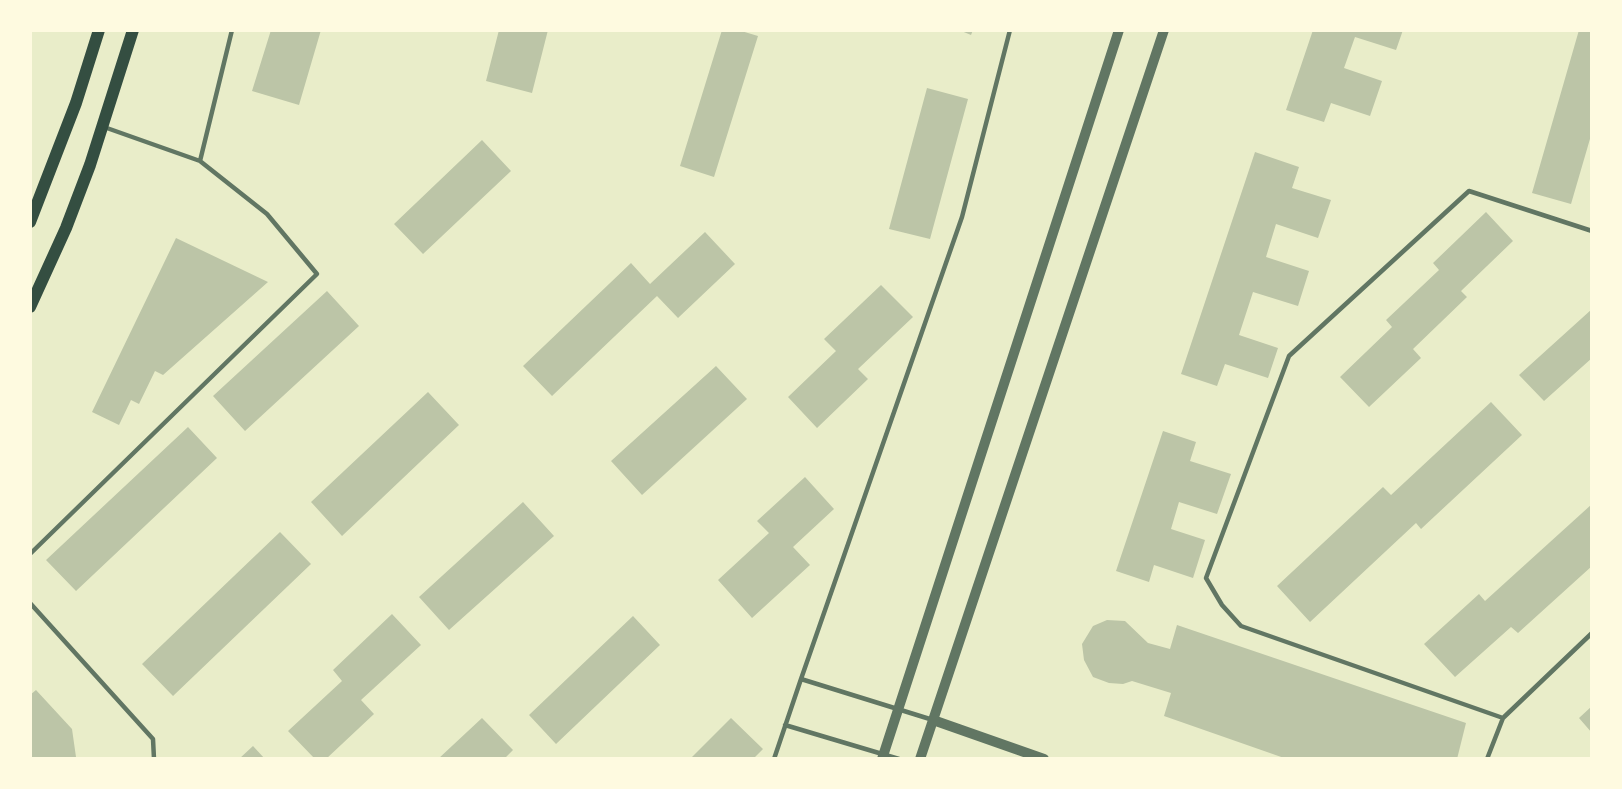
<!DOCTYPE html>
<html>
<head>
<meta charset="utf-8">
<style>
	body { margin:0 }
	#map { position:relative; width:1622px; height:789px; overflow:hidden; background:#e9edc9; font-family:"Open Sans",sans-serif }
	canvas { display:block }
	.frame { position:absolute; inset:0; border:32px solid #fefae0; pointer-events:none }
</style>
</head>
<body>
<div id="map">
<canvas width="1622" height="789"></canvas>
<div class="frame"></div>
</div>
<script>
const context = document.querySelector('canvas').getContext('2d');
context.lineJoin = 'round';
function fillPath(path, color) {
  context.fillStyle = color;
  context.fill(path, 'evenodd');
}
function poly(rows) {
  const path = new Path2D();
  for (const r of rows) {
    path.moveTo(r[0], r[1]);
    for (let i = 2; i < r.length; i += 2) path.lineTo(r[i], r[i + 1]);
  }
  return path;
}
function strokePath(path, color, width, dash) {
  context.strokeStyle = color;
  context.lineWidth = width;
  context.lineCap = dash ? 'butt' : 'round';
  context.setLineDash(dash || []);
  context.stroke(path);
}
const building = poly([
	[271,30,321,30,299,105,252,91],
	[499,30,548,30,532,93,486,81],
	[722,30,738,30,758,36,714,177,680,166],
	[959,30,973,30,971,35],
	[1313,30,1403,30,1396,50,1355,37,1344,68,1382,81,1370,116,1331,103,1324,122,1286,110],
	[1579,30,1592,30,1592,132,1571,204,1532,193],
	[927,88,968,99,930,239,889,229],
	[482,140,511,171,423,254,394,224],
	[1255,152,1299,167,1292,188,1331,200,1318,238,1276,224,1266,257,1309,271,1298,306,1253,292,1239,335,1278,348,1268,378,1225,364,1217,386,1181,374],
	[1486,212,1513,241,1461,291,1467,297,1413,349,1421,358,1369,407,1340,377,1392,327,1386,320,1439,270,1433,263],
	[705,232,735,264,678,318,657,296,552,396,523,366,631,263,650,284],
	[176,238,268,282,163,375,155,371,139,404,131,400,119,425,92,412],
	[881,285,913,317,858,369,868,379,817,428,788,397,836,351,824,339],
	[327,291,359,326,245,431,213,396],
	[1592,309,1592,358,1544,401,1519,375],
	[716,366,747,399,642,495,611,461],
	[428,392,459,425,342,536,311,502],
	[1491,402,1522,435,1421,529,1416,523,1310,622,1277,586,1383,487,1391,495],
	[188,427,217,458,76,591,46,560],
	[1163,431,1196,442,1190,461,1231,474,1217,514,1179,502,1171,529,1205,540,1193,578,1154,565,1149,582,1116,571],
	[805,477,834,509,793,547,810,565,752,618,718,580,769,533,757,521],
	[523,502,554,536,449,630,419,597],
	[1592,504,1592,566,1518,633,1511,627,1455,677,1424,644,1479,594,1485,601],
	[280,532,311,564,173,696,142,664],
	[392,614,421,645,361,700,374,714,326,759,315,759,288,731,342,681,333,670],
	[633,616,660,645,556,744,529,715],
	[1107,620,1125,621,1148,643,1170,649,1177,625,1466,723,1457,759,1287,759,1164,716,1171,693,1132,681,1123,684,1109,683,1093,677,1084,660,1082,644,1093,626],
	[36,690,72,729,76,757,74,759,30,759,30,695],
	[1592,706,1592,733,1579,718],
	[482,718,513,750,504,759,438,759],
	[731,718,763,749,753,759,690,759],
	[253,746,265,759,239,759]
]);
const service = poly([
	[200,161,232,30],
	[30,554,317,274,267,214,200,161,104,127],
	[30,603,153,739,154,759],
	[1503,718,1241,626,1222,605,1206,578,1289,356,1469,191,1592,231],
	[933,720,801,679,962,217,1010,30],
	[785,725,899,759],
	[774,759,801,679],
	[1487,759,1503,718,1592,633]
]);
const tertiary = poly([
	[933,720,1044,759],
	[882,759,1119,30],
	[920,759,1164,30]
]);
const secondary = poly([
	[30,222,76,103,99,30],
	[30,307,66,228,90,165,133,30]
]);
fillPath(building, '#bcc5a7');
strokePath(service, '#617663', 4.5);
strokePath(tertiary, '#617663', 10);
strokePath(secondary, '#344e41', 12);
</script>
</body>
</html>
